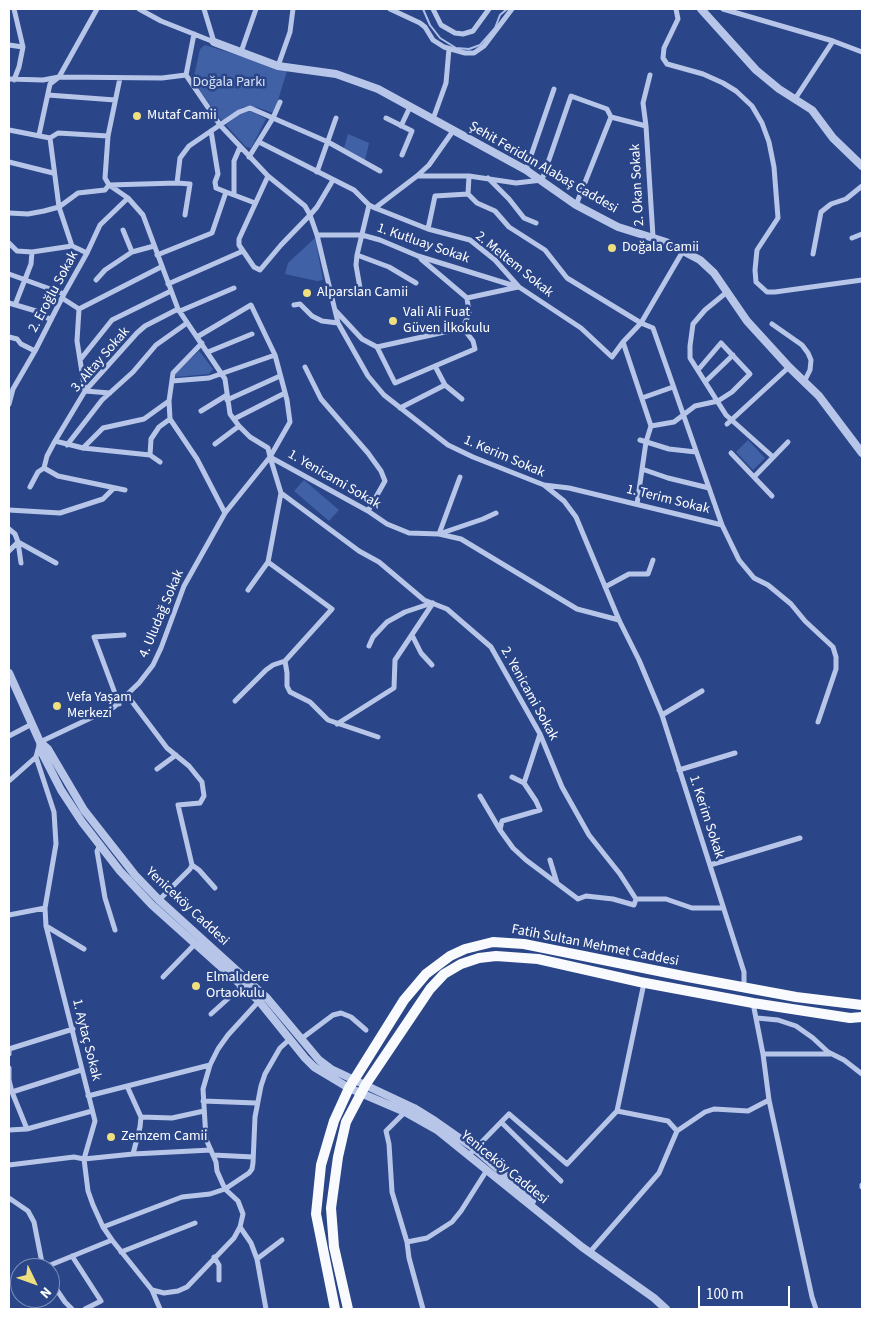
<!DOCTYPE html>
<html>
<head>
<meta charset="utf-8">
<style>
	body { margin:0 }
	#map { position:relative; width:871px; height:1318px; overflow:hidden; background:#2a4689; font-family:"Source Sans 3",sans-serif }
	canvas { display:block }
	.frame { position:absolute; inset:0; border:10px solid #fff; pointer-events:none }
	.north { position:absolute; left:10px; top:1258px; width:50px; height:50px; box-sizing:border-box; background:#2a4689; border:1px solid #7f90b8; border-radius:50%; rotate:132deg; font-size:14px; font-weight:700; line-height:20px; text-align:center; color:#fff }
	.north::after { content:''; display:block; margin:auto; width:18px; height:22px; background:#efdf7e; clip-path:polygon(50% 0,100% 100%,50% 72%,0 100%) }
	.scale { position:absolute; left:698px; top:1286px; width:92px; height:22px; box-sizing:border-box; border:2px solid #fff; border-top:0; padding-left:6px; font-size:15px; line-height:18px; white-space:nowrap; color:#fff; -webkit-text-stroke:4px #2a4689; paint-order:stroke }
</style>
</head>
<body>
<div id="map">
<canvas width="871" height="1318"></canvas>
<div class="frame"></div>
<div class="north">N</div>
<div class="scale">100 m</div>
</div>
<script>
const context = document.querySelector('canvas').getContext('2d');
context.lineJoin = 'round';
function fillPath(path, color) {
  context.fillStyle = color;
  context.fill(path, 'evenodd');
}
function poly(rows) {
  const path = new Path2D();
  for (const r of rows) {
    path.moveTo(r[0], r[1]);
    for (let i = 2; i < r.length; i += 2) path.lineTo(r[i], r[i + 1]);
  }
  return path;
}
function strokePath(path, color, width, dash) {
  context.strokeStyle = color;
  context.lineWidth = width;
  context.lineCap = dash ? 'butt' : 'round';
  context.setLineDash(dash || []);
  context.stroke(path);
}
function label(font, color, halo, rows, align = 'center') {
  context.font = font + ' "Source Sans 3",sans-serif';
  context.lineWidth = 5;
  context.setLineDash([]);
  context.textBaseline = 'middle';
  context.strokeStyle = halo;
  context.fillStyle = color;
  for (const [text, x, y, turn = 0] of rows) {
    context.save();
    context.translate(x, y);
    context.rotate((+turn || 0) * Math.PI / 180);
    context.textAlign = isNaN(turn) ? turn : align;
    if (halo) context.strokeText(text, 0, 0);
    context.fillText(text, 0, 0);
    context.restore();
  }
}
const green = poly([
	[205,45,287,71,274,113,256,107,243,107,222,121,193,81,200,49],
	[251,111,266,119,251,148,246,147,226,125,240,113],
	[348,134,369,143,365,160,344,148],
	[315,238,323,280,317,281,285,274,288,263],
	[199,351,213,369,209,374,176,377,175,374],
	[748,440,765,458,753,470,736,452],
	[304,480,339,510,329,521,294,491]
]);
const stream = poly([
	[423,9,430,25,440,38,456,48,469,49,480,45,495,28,500,15,507,9]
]);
const minor = poly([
	[139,9,161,21,214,42],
	[204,9,214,42],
	[390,9,420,23,425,27,433,40,444,47,465,53,474,53,484,46,512,9],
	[433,9,441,25,455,33,463,34,473,31,489,9],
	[676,9,678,19,664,48,663,58,667,64,703,74,723,83,736,91,752,106,762,123,769,142,774,167,778,218,757,250,755,270,756,282,767,292,775,292,862,280],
	[723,9,833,41,862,52],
	[194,34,186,75,220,125,268,176,305,206,310,215,317,235,338,323,368,376,384,395,448,445,473,457,544,485,564,501,576,517,619,620,639,660,662,715,744,972,744,987],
	[9,45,23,47],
	[241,52,256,9],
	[278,66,290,32,293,9],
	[120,78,108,136,105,178,109,185,128,198,143,215,178,309,225,379,230,414,239,426,250,437,268,448,270,457,368,511,387,524,409,533,439,534,461,539,577,609,619,620],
	[9,79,43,80,59,77,162,78,186,75],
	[14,80,19,67,23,47,14,9],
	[48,95,115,100],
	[795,99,833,41],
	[386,118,412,131,402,155],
	[433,119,446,83,449,49],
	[401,126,410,107],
	[646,126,643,103,650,75],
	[9,130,50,138,58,133,108,136],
	[211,131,218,174,215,182,216,188,226,192],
	[39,135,50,84,59,77,97,9],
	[50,138,59,207,72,246],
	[259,142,354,190,369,205,375,208,428,229,470,240,495,260,519,287,581,328,612,357,623,342,641,323,683,251],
	[249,157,273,118,280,102],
	[9,162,53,173],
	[526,170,554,89],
	[317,172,336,118],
	[268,176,239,239,239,245,254,267,260,270,281,245,310,215,317,207,333,180],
	[417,176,469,176,516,183,542,180,571,96,607,109,611,117,646,126,653,237],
	[488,178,509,199,524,218,536,223],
	[177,183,190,184,185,215],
	[468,194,477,203,495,211,509,227,545,250,567,278,641,323,653,328,722,525],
	[468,194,469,176],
	[234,195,255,203],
	[576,205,611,117],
	[375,208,417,176,429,165,453,131],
	[9,213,28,214,44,211,59,207,78,193,105,190,109,185,177,183,180,158,189,146,239,112,250,108,328,142,380,171],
	[428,229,435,196,468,194],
	[123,230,132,252],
	[317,235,362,235,380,240,418,256,518,287],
	[852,238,862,234],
	[9,243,17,251,32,252,72,246,87,253],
	[813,254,821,212,831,204,846,199,862,186],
	[157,255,212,233,226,192,234,195,234,161,240,147],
	[357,255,389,267,416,283],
	[421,259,467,298,469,313,463,328],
	[9,274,64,294],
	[96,280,105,270,132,252,154,246],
	[168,284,243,251],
	[360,288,356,265,357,255,369,205],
	[727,292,705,310,693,324,690,346,690,358,726,415,773,457],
	[62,298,79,309,77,341,85,391,110,393],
	[467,298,518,287],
	[9,303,36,311,51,320],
	[15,305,31,264,32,252],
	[294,305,300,304,312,316,322,321,338,323],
	[79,309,161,267],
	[335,310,362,339,377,347,395,383,475,349,473,341,463,328],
	[180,311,234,288],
	[772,324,802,345,808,353,811,360,810,370,804,382],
	[9,337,17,339,21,344,35,351],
	[623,342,651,426,646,442,637,504],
	[202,343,173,373,169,401,170,419,197,459,225,513],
	[377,347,463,328],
	[208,352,252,334],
	[80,360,112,320,171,291],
	[435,366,445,385,462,399],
	[305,367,321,399,368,453,381,471,385,481,368,511],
	[172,381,209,378,275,355],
	[705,382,733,355],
	[642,398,673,387],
	[227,400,280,376],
	[9,404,13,389,35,351,64,294,87,253,100,225,128,198],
	[400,408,445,385],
	[201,411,227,395],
	[234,419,285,393],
	[727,424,789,367],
	[651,426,674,422,695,406,718,401,732,392,750,374,721,343,698,370],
	[640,440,669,449,696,452],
	[55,441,83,448,150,455,160,462],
	[215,444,239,426],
	[67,445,102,400,133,372,156,345,187,323],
	[83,448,103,428,144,419,169,401],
	[731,453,772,496],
	[150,455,151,439,159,427,170,419],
	[44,468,47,456,55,441,85,391,137,333,145,326,178,309],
	[44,468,58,476,125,490],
	[642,469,668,478,709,488],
	[754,477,788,442],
	[544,485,569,488,722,525,739,560,754,578,768,585,791,604,805,621,833,647,836,657,836,669,818,722],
	[30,487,38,472,44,468],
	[281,493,359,551,379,562,424,600,447,609,491,647,540,734,562,787,589,835,620,874,636,899,666,899,692,908,723,908],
	[9,510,60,513,103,499,114,488],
	[9,529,15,534,18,542,56,563],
	[439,534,460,477],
	[439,534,483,519,496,513],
	[18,542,21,563],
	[9,551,18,542],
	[268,562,332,609,285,661],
	[605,587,629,574,648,574,653,560],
	[248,590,268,562,281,493,270,457],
	[412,635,421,653,432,665],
	[369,646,373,637,387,622,405,612,432,603],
	[127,695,167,748,189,766,202,782,204,796,200,803,178,805,192,865,190,869,159,900],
	[235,701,266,670,273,665,285,661,287,673,287,686,290,692,310,702,328,720,378,737],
	[119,704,94,637,124,635],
	[662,715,702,691],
	[337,724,394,688,395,660,433,603],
	[540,734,524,783,536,801,540,810,502,821,500,830,513,848,526,860,578,899,586,896,613,899,634,905,636,899],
	[9,736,32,724],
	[36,757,54,812,56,844,45,908,46,926,95,1121,84,1159,88,1191,93,1205,103,1227,112,1240,152,1290,160,1309],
	[157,769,176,755],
	[679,770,735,753],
	[512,777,524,783],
	[9,781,36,757,40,742,114,707,139,683,153,665,161,648,184,586,225,513,270,457,290,422,287,400,275,355,251,305,197,337],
	[480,796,500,830],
	[100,845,97,851,105,898,115,930],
	[550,860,557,883],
	[192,865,199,870,215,888],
	[710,865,800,838],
	[9,915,45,908],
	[46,926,84,949],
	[163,977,195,944],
	[259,1001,228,1035,218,1049,210,1065,203,1089,206,1139,216,1162,217,1171,225,1189,238,1201,243,1214,240,1227,251,1243,257,1259,266,1309],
	[753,1003,763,1054,769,1100,812,1297,816,1309],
	[211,1014,242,986],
	[757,1018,778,1020,796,1026,813,1038,828,1052,844,1060,862,1074],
	[301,1039,333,1015,341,1013,351,1017,366,1030],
	[9,1054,9,1049,73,1029],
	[763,1054,830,1054],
	[9,1068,9,1080,12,1092,27,1129],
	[127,1086,141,1117,140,1127,133,1154],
	[12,1092,81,1070],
	[88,1096,210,1065],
	[203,1101,256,1103],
	[405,1112,386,1131,389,1144,392,1192,407,1242,409,1258,423,1309],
	[141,1117,172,1118,204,1111],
	[501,1122,561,1181],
	[9,1130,27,1129,92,1111],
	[677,1131,705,1112,714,1109,748,1111,769,1100],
	[213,1155,253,1157],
	[469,1155,509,1114,567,1164,617,1111,644,983],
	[9,1165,74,1157,84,1159,133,1154,211,1150],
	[862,1187,862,1185],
	[9,1198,28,1211,34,1222,43,1268],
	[103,1227,182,1197,210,1194,225,1189,249,1173,252,1169,253,1163,255,1117,261,1086,265,1074,280,1048,290,1039],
	[407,1242,427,1238,452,1222,461,1211,487,1170],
	[121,1252,195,1223],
	[590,1252,659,1173,677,1131,668,1121,617,1111],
	[72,1256,101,1301,85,1309],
	[214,1257,219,1265,219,1280],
	[257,1259,282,1240],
	[43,1268,112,1240],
	[50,1280,65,1302,72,1309],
	[16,1290,20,1288],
	[152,1290,164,1293,178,1291,187,1287,234,1238,240,1227]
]);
const tertiary = poly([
	[701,9,756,70,779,89,812,110,833,138,862,166],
	[214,42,278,66,336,74,378,89,526,170,576,205,618,227,666,242,700,260,714,273,747,321,789,367,819,396,862,453],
	[9,673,40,742,43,755,61,790,82,822,120,871,152,905,259,1001,305,1058,314,1067,349,1088,405,1112,437,1130,582,1247,654,1298,666,1309],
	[40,742,48,749,84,810,135,875,159,900,267,998,319,1060,331,1069,414,1108,435,1121,475,1149,511,1180,532,1201]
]);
const primary = poly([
	[335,1309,316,1214,321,1165,334,1121,349,1088,404,1000,426,974,450,956,465,949,493,942,524,944,688,977,796,997,862,1005],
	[348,1309,334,1247,331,1208,338,1157,346,1122,366,1084,430,989,444,974,461,964,479,958,496,956,538,959,640,982,753,1003,850,1018,862,1017]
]);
const markers = [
	[137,116,5,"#efdf7e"],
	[612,248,5,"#efdf7e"],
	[307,293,5,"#efdf7e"],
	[393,321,5,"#efdf7e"],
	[57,706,5,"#efdf7e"],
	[196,986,5,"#efdf7e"],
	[111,1137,5,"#efdf7e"]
];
const parkNames = [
	["Doğala Parkı",229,83]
];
const poiNames = [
	["Mutaf Camii",147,116],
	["Doğala Camii",622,248],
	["Alparslan Camii",317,293],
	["Vali Ali Fuat",403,313],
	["Güven İlkokulu",403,329],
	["Vefa Yaşam",67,698],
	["Merkezi",67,714],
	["Elmalıdere",206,978],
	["Ortaokulu",206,994],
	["Zemzem Camii",121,1137]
];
const streetNames = [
	["Şehit Feridun Alabaş Caddesi",543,168,30],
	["2. Okan Sokak",638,185,-93],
	["1. Kutluay Sokak",423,244,19],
	["2. Meltem Sokak",514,265,39],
	["2. Eroğlu Sokak",54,292,-62],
	["3. Altay Sokak",101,360,-49],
	["1. Kerim Sokak",504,457,23],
	["1. Yenicami Sokak",334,480,30],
	["1. Terim Sokak",668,500,14],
	["4. Uludağ Sokak",162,614,-67],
	["2. Yenicami Sokak",529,694,61],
	["1. Kerim Sokak",706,817,72],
	["Yeniceköy Caddesi",187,907,43],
	["Fatih Sultan Mehmet Caddesi",595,946,11],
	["1. Aytaç Sokak",86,1040,76],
	["Yeniceköy Caddesi",504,1168,39]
];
fillPath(green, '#4161a7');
strokePath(stream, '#acbfe9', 2);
strokePath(minor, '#b7c6e8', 5);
strokePath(tertiary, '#b7c6e8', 8);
strokePath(primary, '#f9fafe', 10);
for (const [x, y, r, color] of markers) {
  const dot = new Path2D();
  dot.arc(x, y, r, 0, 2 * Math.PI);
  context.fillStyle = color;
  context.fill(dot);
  strokePath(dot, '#2a4689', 2);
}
label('14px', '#dbe3f7', '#2a4689', parkNames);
label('14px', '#fff', '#2a4689', poiNames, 'left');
label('14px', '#fff', '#2a4689', streetNames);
</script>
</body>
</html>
